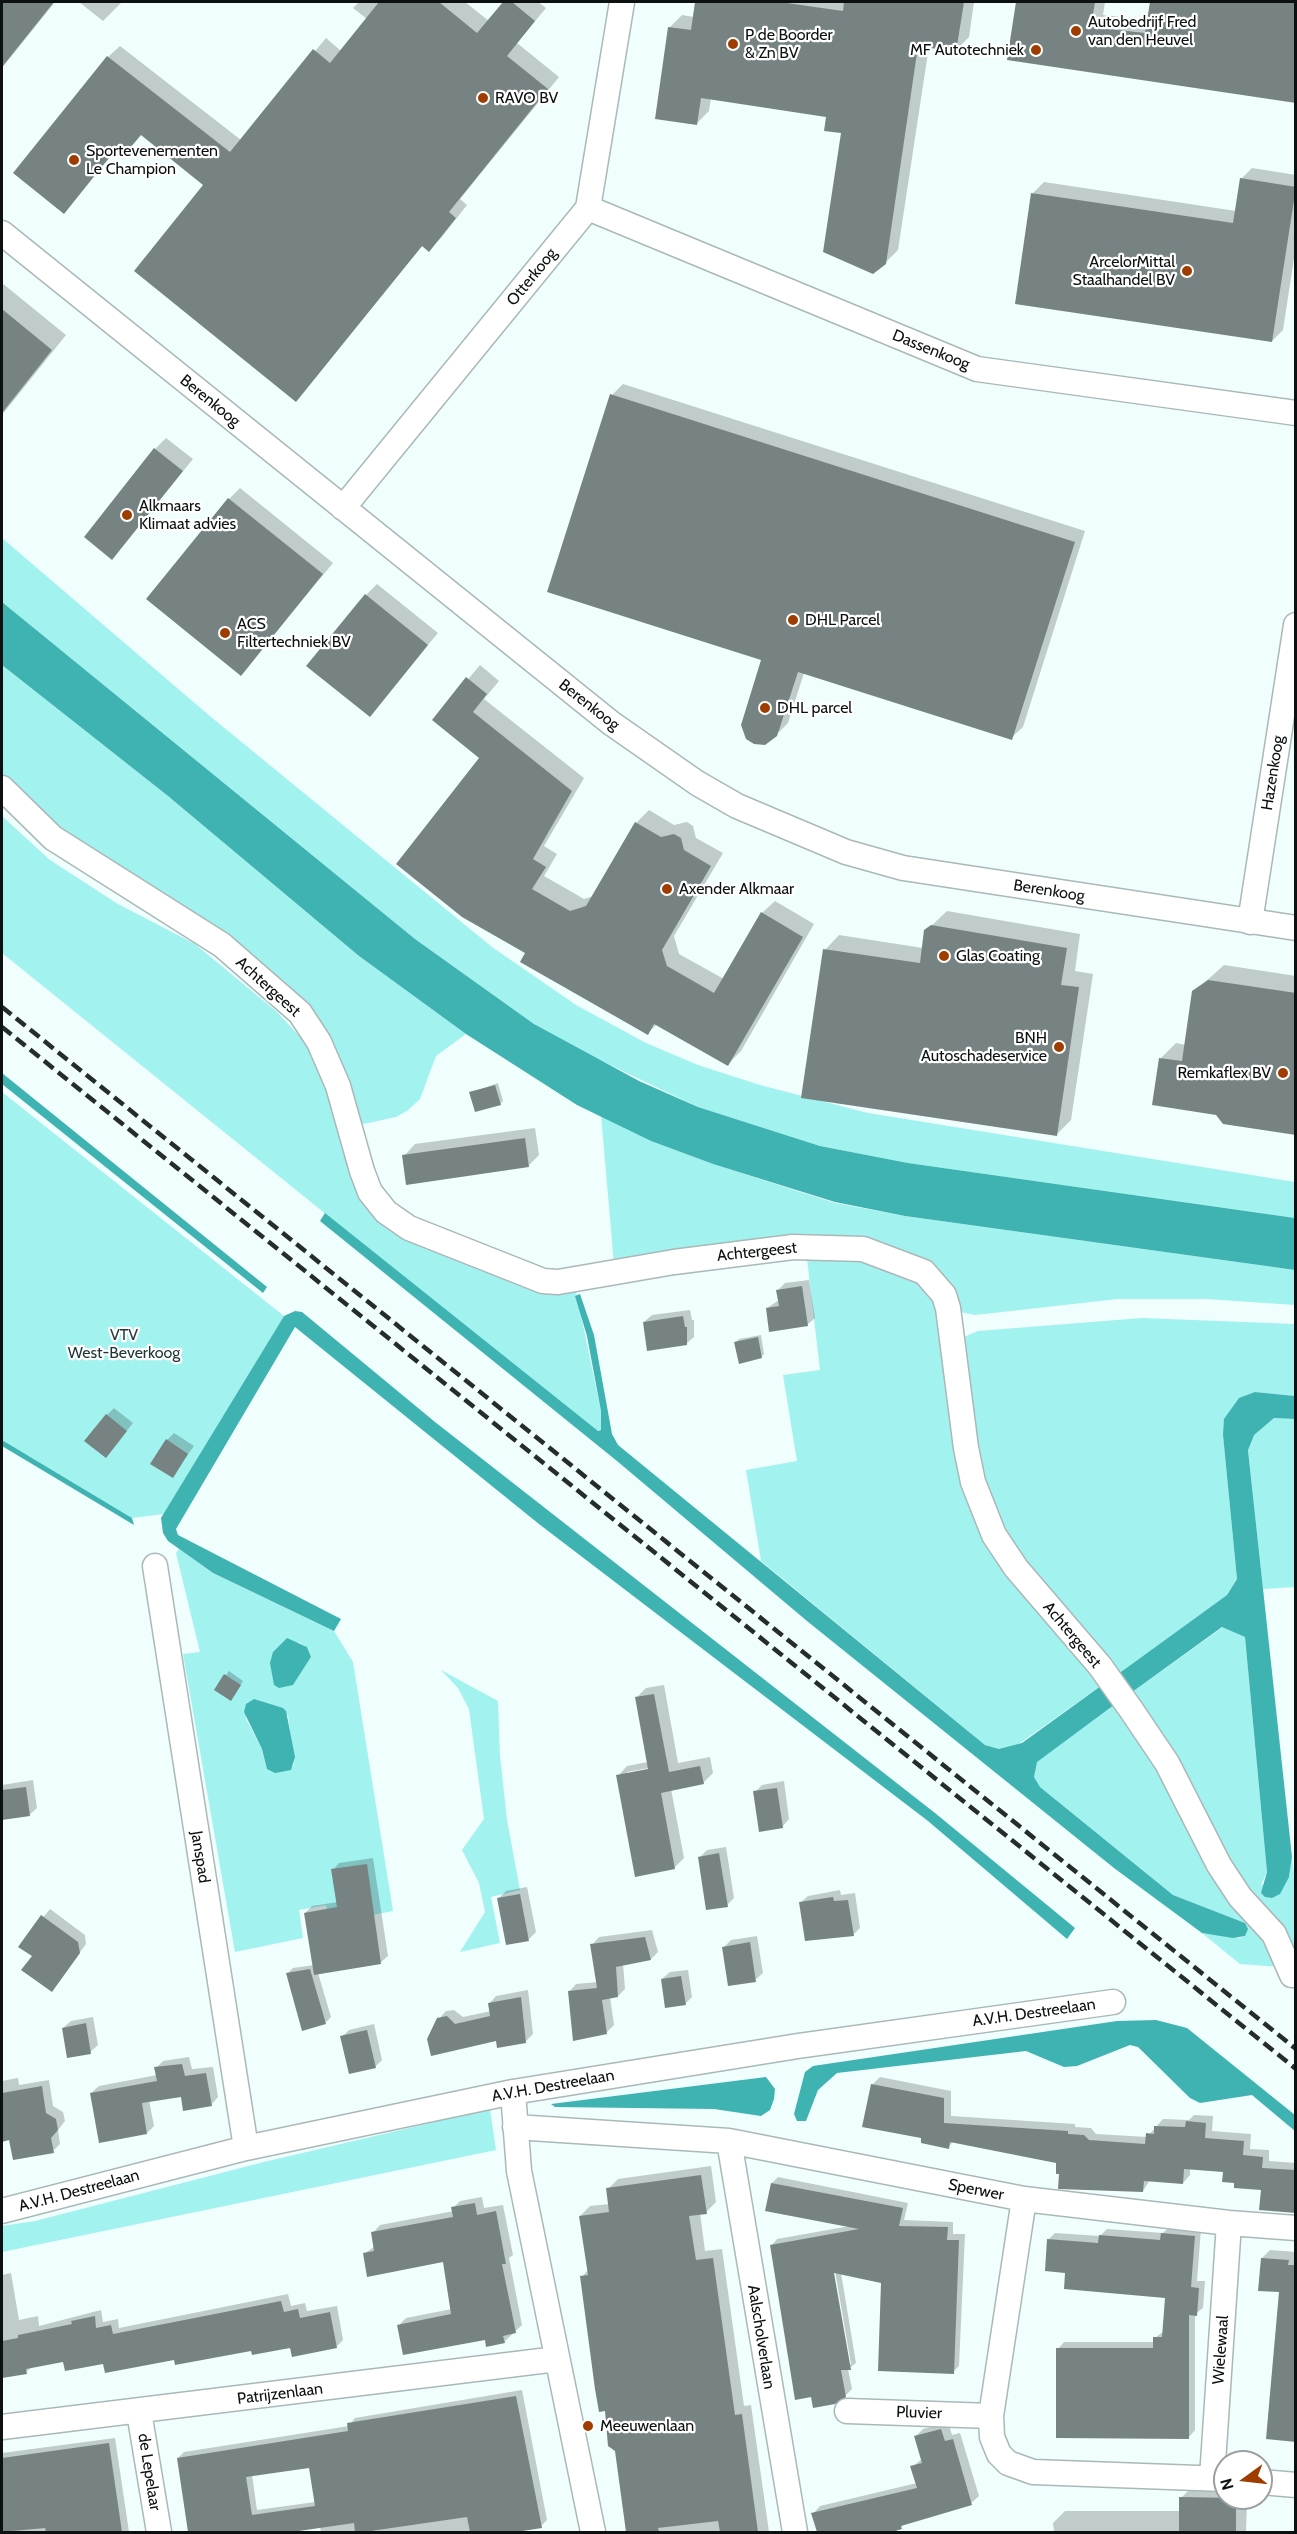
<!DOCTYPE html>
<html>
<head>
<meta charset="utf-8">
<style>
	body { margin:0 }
	#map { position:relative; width:1297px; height:2534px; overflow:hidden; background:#f0fefe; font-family:Cabin,sans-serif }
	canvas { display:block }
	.frame { position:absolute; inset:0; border:3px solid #0c1010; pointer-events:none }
	.north { position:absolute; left:1213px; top:2450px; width:60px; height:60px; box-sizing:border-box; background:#fff; border:2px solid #9e9f9f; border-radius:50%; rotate:255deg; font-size:16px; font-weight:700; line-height:24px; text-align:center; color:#0c1010 }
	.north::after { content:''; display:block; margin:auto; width:21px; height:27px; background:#9f3c00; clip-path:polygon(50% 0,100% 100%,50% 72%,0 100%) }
</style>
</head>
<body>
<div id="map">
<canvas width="1297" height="2534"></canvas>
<div class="frame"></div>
<div class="north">N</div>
</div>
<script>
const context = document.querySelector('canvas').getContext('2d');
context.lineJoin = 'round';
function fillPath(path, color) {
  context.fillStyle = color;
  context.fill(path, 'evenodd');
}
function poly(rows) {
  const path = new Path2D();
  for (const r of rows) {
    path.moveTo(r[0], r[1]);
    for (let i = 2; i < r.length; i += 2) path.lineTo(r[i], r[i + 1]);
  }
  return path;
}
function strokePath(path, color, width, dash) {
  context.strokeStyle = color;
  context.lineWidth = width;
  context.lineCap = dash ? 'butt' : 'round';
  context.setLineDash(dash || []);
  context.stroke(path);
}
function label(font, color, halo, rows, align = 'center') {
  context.font = font + ' Cabin,sans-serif';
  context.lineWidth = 4.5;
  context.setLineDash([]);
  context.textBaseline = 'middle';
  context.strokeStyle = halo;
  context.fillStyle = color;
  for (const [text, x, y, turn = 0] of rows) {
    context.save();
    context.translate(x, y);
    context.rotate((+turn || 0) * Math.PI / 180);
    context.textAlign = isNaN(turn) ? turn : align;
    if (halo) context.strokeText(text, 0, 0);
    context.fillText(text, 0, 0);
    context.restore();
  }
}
const green = poly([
	[2,538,211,717,492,947,576,1005,646,1043,698,1065,760,1085,868,1113,1295,1182,1295,1218,908,1163,820,1146,698,1107,583,1052,534,1024,415,939,2,602],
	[2,665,168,796,359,956,466,1034,436,1056,420,1099,407,1111,396,1117,359,1125,348,1076,336,1050,304,1004,270,971,185,906,94,852,29,804,2,773],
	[2,816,50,860,118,904,195,944,276,1011,305,1042,326,1087,367,1200,575,1287,601,1411,601,1430,595,1431,2,953],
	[2,1092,284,1316,164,1514,132,1518,2,1440],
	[601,1115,651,1141,713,1164,835,1203,905,1216,1295,1270,1295,1305,1206,1299,1118,1299,975,1315,960,1312,889,1248,614,1264],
	[807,1259,871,1259,930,1289,937,1295,967,1486,1105,1683,1013,1748,999,1749,985,1745,761,1561,746,1470,797,1461,783,1375,820,1370],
	[1142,1318,1295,1324,1295,1396,1255,1392,1223,1435,1237,1579,1227,1595,1114,1677,1013,1552,983,1492,964,1337,978,1331],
	[1274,1418,1295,1419,1295,1587,1263,1589,1248,1449,1253,1435],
	[179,1549,213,1573,334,1631,353,1662,393,1911,330,1923,326,1905,299,1910,303,1938,235,1952,183,1654,200,1652,176,1553],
	[298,1642,307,1647,311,1657,293,1685],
	[246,1704,288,1715,294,1766,267,1769,262,1749,246,1719],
	[1223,1627,1245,1637,1267,1872,1261,1885,1289,1877,1292,1857,1296,1891,1295,1964,1243,1892,1128,1695],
	[441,1670,498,1701,500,1756,507,1820,520,1890,491,1897,500,1943,460,1952,485,1912,479,1883,462,1850,484,1819,469,1709,458,1688],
	[1118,1702,1255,1919,1280,1967,1240,1964,1202,1933,1240,1938,1245,1936,1245,1923,1173,1895,1040,1787,1034,1777,1036,1762],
	[490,2109,496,2150,2,2252,2,2226,35,2221,264,2162]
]);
const water = poly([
	[2,602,415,939,534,1024,639,1081,698,1107,820,1146,908,1163,1295,1218,1295,1270,905,1216,835,1202,713,1164,651,1141,577,1105,466,1034,359,956,168,796,2,665],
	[2,1073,267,1287,263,1293,2,1084],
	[325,1213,598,1431,601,1430,601,1411,587,1336,575,1296,580,1294,594,1335,612,1434,618,1445,985,1745,999,1749,1022,1743,1105,1683,1118,1702,1037,1762,1034,1777,1040,1787,1173,1895,1245,1923,1248,1929,1245,1936,1233,1938,1202,1933,1114,1868,807,1621,617,1461,320,1221],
	[295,1311,302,1312,435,1422,935,1813,1075,1928,1067,1939,928,1821,539,1524,295,1327,176,1529,178,1535,341,1619,334,1631,213,1573,168,1541,163,1533,161,1518,284,1316],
	[1255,1392,1295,1396,1295,1419,1274,1418,1254,1435,1248,1450,1292,1857,1289,1877,1280,1894,1272,1898,1265,1897,1261,1893,1267,1872,1245,1637,1222,1627,1128,1695,1114,1677,1227,1595,1237,1579,1223,1435,1224,1419,1239,1398],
	[2,1440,132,1518,134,1525,2,1446],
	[287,1638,307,1647,311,1657,293,1685,279,1688,274,1685,270,1663,273,1652],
	[254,1699,283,1708,286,1711,295,1757,291,1770,275,1773,267,1769,262,1749,244,1712,246,1704],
	[1156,2020,1187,2028,1295,2115,1295,2131,1252,2095,1200,2103,1190,2098,1138,2047,1130,2045,1077,2066,1064,2067,1026,2051,837,2073,818,2090,806,2121,797,2121,794,2114,805,2072,813,2066,1117,2021],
	[766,2077,775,2089,774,2099,770,2110,761,2116,714,2109,555,2107,551,2104]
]);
const shadow = poly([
	[2,2,55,2,2,68],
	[79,2,122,2,103,21],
	[359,2,465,2,489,21,505,2,538,2,546,8,517,43,559,77,460,199,467,205,441,238,429,250,423,245,296,400,205,185,142,134,118,148,64,212,108,57,120,46,241,140,326,38,341,51,367,19,353,8],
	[697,2,974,2,969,37,956,50,929,46,898,250,885,263,842,132,828,116,711,98,709,111,696,124,669,28,682,15,694,17],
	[1017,2,1105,2,1103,15,1149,20,1152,2,1296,2,1296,101,1009,59],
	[1252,168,1296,175,1296,245,1283,330,1272,341,1033,193,1044,182,1236,211,1241,179],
	[2,283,66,335,2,415],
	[623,384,1085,531,1023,727,1011,738,804,673,788,723,776,735,763,659,612,395],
	[166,438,193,459,112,558,155,449],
	[240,488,333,563,241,674,229,499],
	[377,584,438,633,369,715,366,595],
	[480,665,499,681,484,699,584,778,544,846,557,854,544,876,584,899,594,896,636,823,649,810,674,825,687,822,693,826,696,838,723,853,674,936,679,954,724,979,762,913,775,901,814,924,741,1051,728,1064,657,1024,647,1034,527,953,482,758,434,720],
	[947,911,1080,934,1075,971,1093,974,1071,1120,1057,1134,825,950,839,935,923,948,926,931],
	[1224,965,1296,976,1296,1134,1217,1114,1161,1058,1176,1043,1186,1045,1194,992],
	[498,1083,503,1101,500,1104,471,1093],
	[535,1128,539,1155,528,1166,404,1156,415,1144],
	[809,1280,815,1318,807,1325,767,1308,779,1300,778,1290,785,1283],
	[690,1310,692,1320,694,1320,694,1337,686,1344,644,1322,652,1315],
	[761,1335,764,1354,761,1357,736,1342,739,1339],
	[114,1408,133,1423,113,1448,107,1415],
	[174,1433,194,1446,172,1476,167,1440],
	[229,1671,243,1681,234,1696,216,1689],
	[664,1685,678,1763,710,1757,713,1773,703,1783,671,1789,684,1858,674,1868,618,1776,627,1766,648,1762,636,1698,646,1688],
	[655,1767,656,1769,627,1775,627,1772],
	[33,1780,37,1808,29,1815,2,1819,2,1785],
	[784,1781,789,1819,782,1827,755,1792,762,1785],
	[726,1847,734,1898,727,1905,700,1857,707,1850],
	[373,1858,388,1956,381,1962,318,1973,331,2017,325,2023,287,1974,293,1968,314,1965,305,1913,312,1906,338,1902,333,1870,339,1863],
	[527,1887,536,1932,529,1939,499,1898,506,1891],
	[840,1890,841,1895,855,1893,860,1928,853,1935,800,1903,808,1896],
	[50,1909,85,1935,86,1944,52,1990,34,1956,20,1946],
	[652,1930,658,1952,651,1959,623,1964,625,1989,618,1996,610,1997,614,2025,606,2033,569,1992,576,1984,598,1982,592,1945,599,1937],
	[757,1936,763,1973,755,1980,724,1947,731,1940],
	[688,1970,692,1997,685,2004,662,1979,670,1972],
	[528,1990,533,2034,525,2042,497,2039,439,2019,446,2011,454,2010,463,2017,491,2011,489,2004,496,1996],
	[93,2017,98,2045,90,2052,63,2028,71,2021],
	[374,2024,382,2060,375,2067,342,2037,349,2030],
	[189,2057,192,2069,213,2067,218,2097,211,2105,182,2095,149,2100,154,2126,147,2133,91,2093,99,2086,157,2075,156,2068,163,2061],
	[880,2077,951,2091,951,2116,1075,2124,1075,2127,1091,2128,1096,2134,1147,2137,1163,2119,1189,2120,1194,2115,1213,2116,1212,2131,1251,2134,1250,2149,1269,2150,1269,2161,1296,2163,1296,2210,1262,2188,1236,2181,1224,2171,1190,2168,1190,2175,1183,2183,1150,2180,1143,2191,1061,2173,1058,2162,954,2141,948,2147,923,2137,872,2085],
	[18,2078,19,2085,49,2080,53,2106,63,2112,65,2121,58,2130,60,2144,53,2151,10,2139,2,2140,2,2081],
	[711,2166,716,2202,706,2212,700,2213,705,2251,722,2249,744,2406,751,2405,769,2532,628,2532,617,2450,582,2277,588,2270,580,2216,590,2206,610,2204,608,2189,618,2179],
	[778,2177,908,2203,904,2220,953,2222,953,2234,965,2234,959,2366,953,2372,882,2281,841,2273,856,2363,848,2369,852,2389,845,2396,771,2246,777,2239,850,2226,772,2183],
	[834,2265,851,2364,848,2364,831,2266],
	[482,2197,484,2208,503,2205,513,2255,509,2258,522,2325,504,2342,399,2325,406,2318,452,2309,444,2261,364,2254,375,2246,373,2233,380,2225,454,2211,453,2208,460,2201],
	[1169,2227,1201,2229,1197,2281,1205,2281,1203,2308,1195,2314,1195,2430,1189,2437,1058,2349,1064,2342,1154,2342,1155,2338,1164,2331,1166,2297,1066,2272,1048,2240,1055,2233,1100,2236,1107,2229,1163,2233],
	[1270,2250,1296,2252,1296,2440,1280,2291,1262,2258],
	[11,2273,19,2320,38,2316,39,2326,101,2310,103,2322,118,2319,119,2328,288,2294,291,2306,305,2303,307,2311,337,2306,343,2340,336,2347,291,2346,104,2362,64,2360,32,2367,26,2372,2,2377,2,2275],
	[522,2390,547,2520,541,2526,508,2532,321,2532,320,2527,281,2532,189,2532,178,2458,184,2452,349,2426,355,2418],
	[310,2466,315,2502,257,2510,252,2475],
	[948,2422,952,2435,960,2433,979,2496,971,2503,906,2522,896,2532,818,2532,813,2514,820,2506,917,2483,912,2467,922,2459,916,2436,923,2429],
	[115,2438,129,2532,2,2532,2,2453],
	[1192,2487,1225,2487,1225,2498,1247,2498,1246,2532,1054,2532,1053,2523,1065,2511,1181,2511,1181,2498]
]);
const building = poly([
	[2,2,54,2,2,67],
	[379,2,439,2,477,33,503,2,512,2,535,21,507,56,548,89,449,212,456,218,429,252,422,246,296,402,134,271,203,185,141,135,130,148,116,149,64,214,13,173,107,56,230,152,313,49,330,63],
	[695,2,780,2,843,11,844,2,964,2,956,52,918,46,886,264,873,274,823,252,841,133,824,131,826,117,701,98,697,125,655,119,668,27,691,30],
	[1016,2,1095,2,1091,27,1145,33,1150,2,1296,2,1296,103,1007,60],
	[1240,178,1296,187,1272,342,1015,304,1031,193,1233,223],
	[2,309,52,350,2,413],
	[610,394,1075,542,1012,740,798,672,777,736,765,745,754,744,746,739,741,725,761,660,547,592],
	[154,448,183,471,112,560,84,537],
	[228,498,323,574,241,676,146,599],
	[365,594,428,645,370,717,306,666],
	[466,677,487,694,473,712,572,791,533,859,546,867,532,889,570,911,586,906,635,822,661,837,674,834,681,838,684,850,711,866,662,950,667,966,714,993,761,912,803,937,728,1066,654,1024,648,1035,520,962,525,953,462,917,396,864,479,758,432,720],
	[931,925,1067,948,1061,985,1079,987,1057,1136,801,1098,823,949,920,963,924,930],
	[1208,980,1296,993,1296,1135,1223,1124,1216,1115,1152,1105,1159,1058,1182,1061,1192,991],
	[495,1085,501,1105,475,1112,469,1092],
	[525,1138,529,1167,406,1185,402,1155],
	[802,1286,808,1326,769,1332,766,1308,779,1306,776,1290],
	[683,1316,685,1327,687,1327,687,1345,647,1351,643,1322],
	[758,1337,762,1358,739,1364,734,1342],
	[106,1414,127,1431,106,1458,84,1441],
	[166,1439,188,1454,173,1478,150,1464],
	[224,1674,241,1685,231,1701,214,1690],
	[654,1694,669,1772,700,1766,704,1784,661,1793,675,1869,635,1877,616,1775,648,1769,635,1697],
	[26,1787,30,1816,2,1820,2,1790],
	[777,1788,783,1828,759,1832,753,1791],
	[719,1853,728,1907,706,1910,698,1857],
	[367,1864,381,1964,314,1975,304,1913,337,1907,331,1869],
	[520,1894,529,1941,506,1945,497,1898],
	[833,1897,834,1901,848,1900,854,1936,805,1941,799,1902],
	[41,1915,78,1942,80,1953,52,1992,21,1970,32,1956,18,1947],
	[645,1937,651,1960,616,1967,618,1997,602,2000,607,2034,573,2041,568,1991,597,1988,590,1944],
	[750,1942,756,1982,728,1986,722,1947],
	[310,1969,326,2024,302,2031,286,1973],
	[681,1976,686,2005,665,2008,661,1979],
	[521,1997,526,2043,497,2048,496,2041,431,2056,427,2039,437,2018,447,2016,455,2024,490,2016,488,2003],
	[86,2023,91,2054,67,2058,62,2028],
	[367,2030,376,2068,349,2074,340,2036],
	[182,2064,185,2076,206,2073,212,2106,183,2111,181,2097,142,2103,147,2134,99,2143,90,2093,157,2081,154,2067],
	[871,2084,944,2098,944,2123,1068,2131,1068,2134,1084,2135,1089,2140,1145,2144,1146,2133,1154,2134,1154,2126,1185,2127,1186,2121,1206,2123,1205,2138,1244,2141,1243,2155,1263,2157,1262,2168,1296,2170,1296,2213,1259,2210,1261,2190,1234,2188,1234,2183,1222,2182,1223,2172,1184,2169,1183,2184,1144,2181,1143,2192,1058,2189,1059,2174,1056,2174,1056,2163,950,2142,949,2149,921,2143,921,2138,862,2127],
	[42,2086,46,2113,56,2119,58,2130,51,2138,54,2153,13,2160,9,2140,2,2142,2,2093],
	[701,2175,707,2214,689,2216,696,2260,713,2258,735,2415,742,2414,758,2532,720,2532,718,2521,658,2528,659,2532,626,2532,615,2451,608,2446,605,2411,599,2412,595,2389,580,2276,588,2275,579,2216,609,2212,606,2188],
	[771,2183,903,2208,899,2226,948,2227,947,2240,959,2240,954,2374,878,2371,881,2283,834,2273,851,2370,841,2370,846,2397,835,2404,813,2408,811,2397,795,2400,770,2245,859,2229,765,2211],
	[475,2203,477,2215,496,2211,506,2264,502,2264,516,2333,503,2336,505,2343,486,2347,485,2340,403,2355,397,2325,451,2314,443,2262,367,2277,363,2253,374,2251,371,2232,453,2217,451,2207],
	[1161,2233,1195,2236,1191,2287,1199,2288,1197,2316,1189,2315,1189,2439,1056,2438,1056,2348,1153,2348,1153,2337,1162,2337,1165,2298,1064,2289,1065,2273,1045,2271,1047,2239,1098,2243,1099,2235,1160,2240],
	[1261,2258,1289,2260,1288,2265,1296,2265,1296,2442,1266,2439,1279,2292,1258,2291],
	[281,2301,284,2312,298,2309,300,2318,330,2312,337,2348,292,2357,290,2348,252,2355,251,2351,175,2365,174,2360,105,2373,103,2364,65,2371,63,2362,26,2369,27,2374,2,2378,2,2341,18,2338,18,2335,72,2324,71,2321,95,2316,96,2328,111,2325,113,2334],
	[516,2396,542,2528,516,2532,470,2532,467,2517,364,2532,355,2532,354,2523,292,2532,188,2532,177,2458,348,2431,347,2423],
	[309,2468,315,2506,252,2515,246,2477],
	[941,2429,945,2441,953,2439,972,2505,901,2526,902,2529,891,2532,817,2532,811,2513,917,2488,910,2466,922,2463,914,2436],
	[109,2443,122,2532,46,2532,45,2528,2,2532,2,2458],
	[1179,2497,1236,2498,1236,2532,1179,2532]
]);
const street = poly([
	[588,208,977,369,1296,413],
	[2,233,611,723,697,783,737,806,846,852,903,868,1296,928],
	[343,508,588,208,622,2],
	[2,788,53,838,222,945,300,1013,319,1042,338,1086,362,1171,370,1192,386,1212,409,1228,543,1281,558,1282,674,1262,793,1247,863,1249,924,1272,944,1295,948,1308,966,1448,973,1482,994,1535,1016,1568,1100,1666,1132,1711,1167,1763,1219,1865,1240,1897,1274,1934,1292,1975,1296,1975],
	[1250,922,1296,625],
	[155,1566,246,2148],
	[513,2092,519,2171,593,2532],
	[515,2127,729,2141,1024,2199,991,2416,992,2437,999,2454,1008,2463,1033,2472,1225,2479],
	[729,2141,795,2532],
	[1024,2199,1229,2223,1296,2228],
	[2,2211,246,2148,513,2092,798,2046,1113,2002],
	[847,2411,991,2416],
	[139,2412,159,2532],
	[2,2427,557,2359],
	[1212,2478,1229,2223],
	[1261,2482,1296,2485]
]);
const rail = poly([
	[2,1007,1296,2049],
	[2,1027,1296,2069]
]);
const markers = [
	[1076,31,6,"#9f3c00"],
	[733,44,6,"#9f3c00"],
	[1036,50,6,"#9f3c00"],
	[483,98,6,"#9f3c00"],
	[74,160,6,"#9f3c00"],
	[1187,271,6,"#9f3c00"],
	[127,515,6,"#9f3c00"],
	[793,620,6,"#9f3c00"],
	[225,633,6,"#9f3c00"],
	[765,708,6,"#9f3c00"],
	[667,889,6,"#9f3c00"],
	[944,956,6,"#9f3c00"],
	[1059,1047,6,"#9f3c00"],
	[1283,1073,6,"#9f3c00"],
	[588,2426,6,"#9f3c00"]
];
const poiNames = [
	["Autobedrijf Fred",1088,22],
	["van den Heuvel",1088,40],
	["P de Boorder",745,35],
	["& Zn BV",745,53],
	["MF Autotechniek",1024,50,"right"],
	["RAVO BV",495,98],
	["Sportevenementen",86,151],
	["Le Champion",86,169],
	["ArcelorMittal",1175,262,"right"],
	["Staalhandel BV",1175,280,"right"],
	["Alkmaars",139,506],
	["Klimaat advies",139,524],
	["DHL Parcel",805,620],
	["ACS",237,624],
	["Filtertechniek BV",237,642],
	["DHL parcel",777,708],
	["Axender Alkmaar",679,889],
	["Glas Coating",956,956],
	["BNH",1047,1038,"right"],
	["Autoschadeservice",1047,1056,"right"],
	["Remkaflex BV",1271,1073,"right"],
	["Meeuwenlaan",600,2426]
];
const streetNames = [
	["Otterkoog",532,277,-51],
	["Dassenkoog",931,350,22],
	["Berenkoog",210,401,39],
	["Berenkoog",589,705,38],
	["Hazenkoog",1273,773,-81],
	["Berenkoog",1049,891,9],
	["Achtergeest",268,987,42],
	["Achtergeest",757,1252,-6],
	["Achtergeest",1072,1635,50],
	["Janspad",200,1857,81],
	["A.V.H. Destreelaan",1034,2013,-8],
	["A.V.H. Destreelaan",553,2086,-10],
	["Sperwer",976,2190,11],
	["A.V.H. Destreelaan",79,2191,-15],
	["Aalscholverlaan",761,2337,81],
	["Wielewaal",1221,2350,-86],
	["Patrijzenlaan",280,2394,-7],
	["Pluvier",919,2413,2],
	["de Lepelaar",149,2472,81]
];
const parkNames = [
	["VTV",124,1335],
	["West-Beverkoog",124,1353]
];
fillPath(green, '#a2f2f0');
fillPath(water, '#3fb3b1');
fillPath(shadow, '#0003');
fillPath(building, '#778382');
strokePath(street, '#abb8b8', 27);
strokePath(street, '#fff', 24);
strokePath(rail, '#262b2b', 4.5, [12, 6]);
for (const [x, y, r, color] of markers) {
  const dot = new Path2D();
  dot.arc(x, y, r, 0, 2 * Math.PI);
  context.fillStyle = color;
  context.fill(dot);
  strokePath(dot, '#fff', 2);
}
label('16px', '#0c1010', '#fff', poiNames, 'left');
label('16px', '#0c1010', '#fff', streetNames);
label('16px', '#1d3636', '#fff', parkNames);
</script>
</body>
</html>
